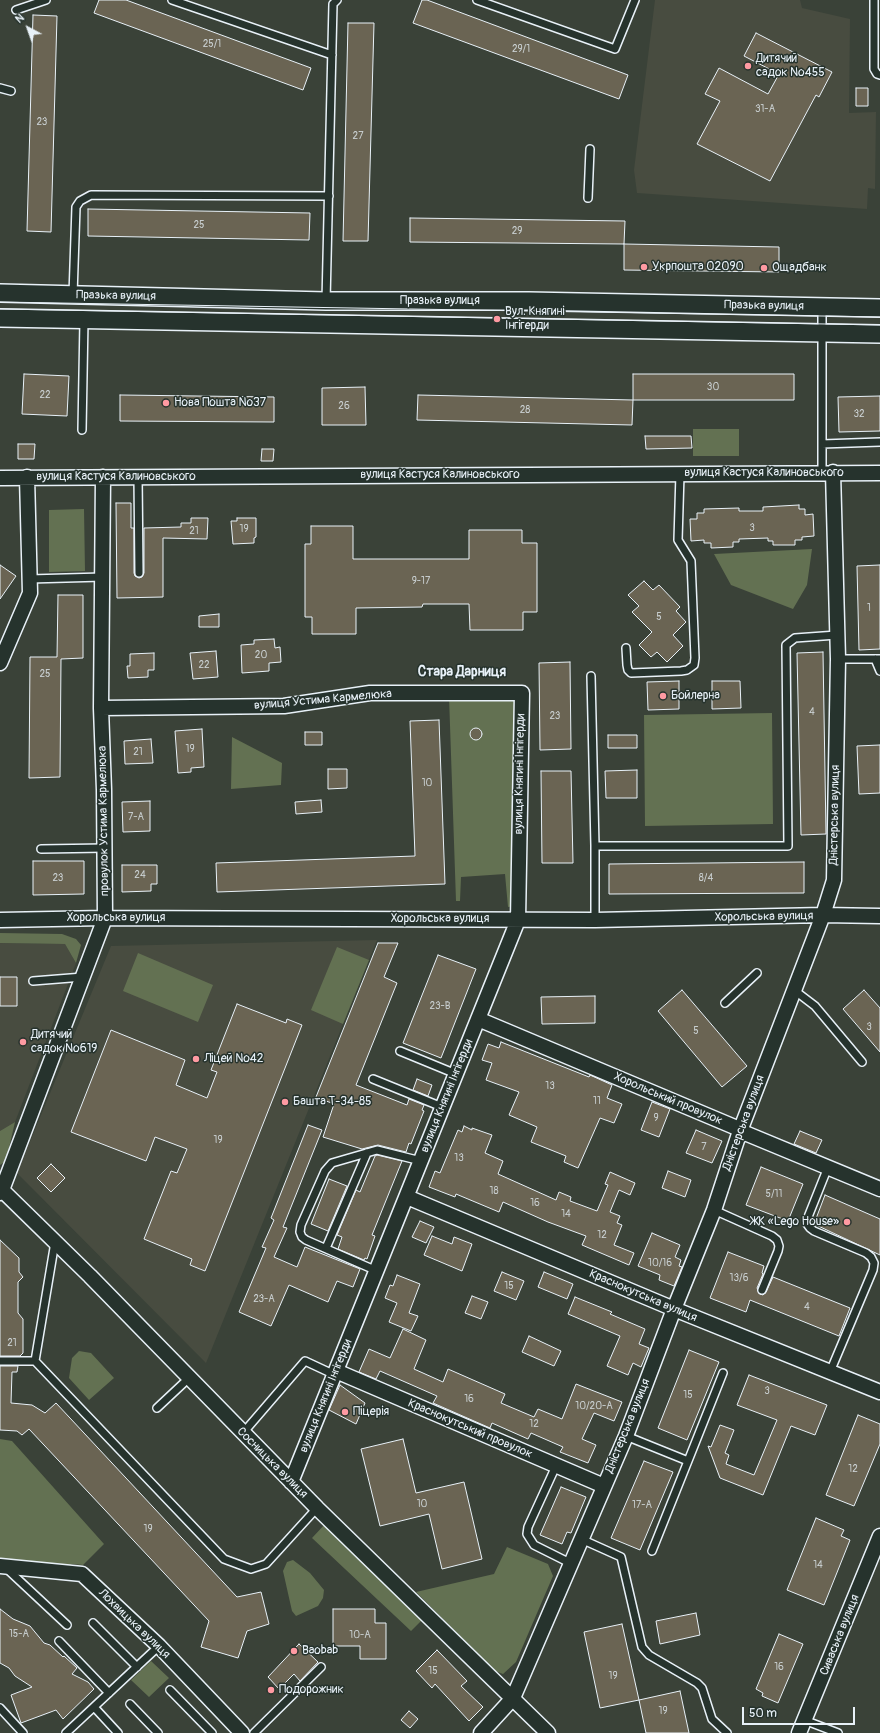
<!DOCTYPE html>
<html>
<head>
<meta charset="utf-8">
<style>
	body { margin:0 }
	#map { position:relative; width:880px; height:1733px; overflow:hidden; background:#3a4238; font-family:Pangolin,sans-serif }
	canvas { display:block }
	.north { position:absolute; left:8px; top:8px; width:40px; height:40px; -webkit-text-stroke:3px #26332d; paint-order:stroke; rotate:319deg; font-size:11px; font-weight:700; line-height:16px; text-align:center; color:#e8f1f8 }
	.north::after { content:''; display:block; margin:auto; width:14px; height:18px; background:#e8f1f8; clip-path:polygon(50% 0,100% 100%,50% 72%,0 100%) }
	.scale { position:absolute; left:742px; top:1707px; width:113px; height:18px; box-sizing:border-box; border:2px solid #e8f1f8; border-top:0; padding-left:5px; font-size:12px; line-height:14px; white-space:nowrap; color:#e8f1f8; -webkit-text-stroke:3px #26332d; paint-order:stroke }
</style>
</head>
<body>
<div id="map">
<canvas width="880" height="1733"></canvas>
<div class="north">N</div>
<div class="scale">50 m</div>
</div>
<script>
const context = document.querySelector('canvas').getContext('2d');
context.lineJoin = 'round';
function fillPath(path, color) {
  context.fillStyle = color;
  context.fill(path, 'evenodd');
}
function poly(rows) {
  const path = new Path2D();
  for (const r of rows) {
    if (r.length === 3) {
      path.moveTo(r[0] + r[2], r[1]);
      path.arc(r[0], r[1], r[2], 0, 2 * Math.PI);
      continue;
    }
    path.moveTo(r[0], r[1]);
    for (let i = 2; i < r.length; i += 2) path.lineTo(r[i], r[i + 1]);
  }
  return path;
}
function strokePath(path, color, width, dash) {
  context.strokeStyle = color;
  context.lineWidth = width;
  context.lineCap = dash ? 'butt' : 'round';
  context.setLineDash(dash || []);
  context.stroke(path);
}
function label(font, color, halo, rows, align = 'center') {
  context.font = font + ' Pangolin,sans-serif';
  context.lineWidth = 3;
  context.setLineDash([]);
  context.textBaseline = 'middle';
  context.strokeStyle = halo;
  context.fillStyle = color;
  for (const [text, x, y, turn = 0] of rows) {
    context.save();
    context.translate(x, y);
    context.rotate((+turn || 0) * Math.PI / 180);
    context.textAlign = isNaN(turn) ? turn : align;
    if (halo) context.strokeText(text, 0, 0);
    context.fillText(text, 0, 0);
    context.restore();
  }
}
const built = poly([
	[655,0,800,0,802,8,850,19,849,113,876,112,875,189,868,188,867,209,637,193,634,170],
	[377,940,206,1363,17,1173,111,946],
	[0,943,65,944,76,963,15,1122,0,1131]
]);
const green = poly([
	[693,429,739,429,739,456,693,456],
	[84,509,85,571,49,572,49,510],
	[812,549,807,585,793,609,731,585,714,554],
	[449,696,515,697,514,906,508,907,505,874,461,877,460,901,456,901],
	[772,713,773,824,645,826,644,715],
	[232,737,282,763,281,785,231,789],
	[0,933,62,934,76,939,81,945,76,963,65,944,0,943],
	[337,947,369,960,343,1024,311,1010],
	[138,953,213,985,198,1022,123,991],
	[15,1122,6,1161,0,1165,0,1131],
	[79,1351,91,1353,114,1378,89,1400,69,1378,72,1358],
	[0,1439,12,1441,104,1544,83,1565,72,1564,64,1569,0,1561],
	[326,1523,426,1616,411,1631,312,1538],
	[507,1547,548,1564,553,1576,516,1662,503,1674,495,1671,416,1592,494,1574],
	[293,1560,310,1573,324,1590,323,1598,318,1606,296,1616,292,1611,283,1571,287,1562],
	[151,1661,169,1678,149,1697,131,1680]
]);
const building = poly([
	[99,0,126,0,311,68,303,90,94,13,99,0],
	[422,0,427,0,628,75,619,99,413,23,422,0],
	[33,15,57,16,51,232,27,231,33,15],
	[348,23,374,23,368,241,343,241,348,23],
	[756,33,832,72,819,97,816,95,770,181,697,144,720,101,705,94,719,68,768,94,779,74,744,56,756,33],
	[856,88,868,88,868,106,856,106,856,88],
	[88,209,310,213,309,240,88,236,88,209],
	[410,218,625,221,624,244,410,242,410,218],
	[624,244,779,247,779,272,624,270,624,244],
	[24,374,69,376,67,416,22,414,24,374],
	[633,374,794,374,794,400,633,400,633,374],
	[365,387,366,425,322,425,322,388,365,387],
	[120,395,274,397,274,422,120,421,120,395],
	[418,395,633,400,632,425,417,420,418,395],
	[880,396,880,431,839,432,838,397,880,396],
	[645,436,691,436,692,448,646,449,645,436],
	[18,444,35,444,34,459,18,459,18,444],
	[262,449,274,449,273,461,261,461,262,449],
	[116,503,131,503,131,528,134,528,134,573,135,576,139,578,142,577,144,573,144,528,181,527,181,523,191,523,191,518,208,518,207,539,163,538,163,597,117,598,116,503],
	[799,505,799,509,805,509,805,515,813,514,814,536,802,537,802,540,795,540,795,545,773,545,773,541,768,541,768,538,739,539,739,542,733,542,733,547,711,548,711,543,704,543,704,540,691,541,690,519,697,519,697,513,704,513,704,509,739,508,739,511,763,511,763,507,799,505],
	[237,518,256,518,256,537,254,538,254,543,233,544,231,521,237,521,237,518],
	[311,526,353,526,353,559,469,559,469,530,522,530,522,543,537,543,537,612,523,612,523,630,470,630,469,604,423,604,422,607,356,608,356,634,312,634,312,617,305,617,305,544,311,544,311,526],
	[0,565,16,576,0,599,0,565],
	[880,565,880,649,859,650,857,566,880,565],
	[644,581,653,590,659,585,680,607,676,611,686,622,673,635,683,646,667,662,657,652,651,657,639,645,652,632,632,612,639,606,628,595,644,581],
	[58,595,83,595,83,658,61,659,60,777,29,778,30,657,57,657,58,595],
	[219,614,219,627,199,627,199,616,219,614],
	[274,639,275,648,280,647,281,662,269,663,269,671,242,673,241,645,254,644,254,640,274,639],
	[216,651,218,677,193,679,190,653,216,651],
	[823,652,826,834,801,835,797,653,823,652],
	[154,653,154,670,148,670,148,677,128,678,127,666,130,666,130,654,154,653],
	[570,662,571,749,540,750,539,663,570,662],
	[679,681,679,709,648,710,647,682,679,681],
	[712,681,740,681,741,708,712,709,712,681],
	[439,720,445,884,217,892,216,863,415,856,410,721,439,720],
	[476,734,6],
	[202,729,204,767,191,768,191,772,178,773,175,731,202,729],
	[305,732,322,732,322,745,305,745,305,732],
	[608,735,637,735,637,748,608,748,608,735],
	[151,739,153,763,125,764,124,741,151,739],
	[880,745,880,793,859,794,857,746,880,745],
	[328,769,347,769,347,788,328,789,328,769],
	[637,770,637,798,606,798,605,771,637,770],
	[541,771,571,771,573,863,542,863,541,771],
	[321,800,322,812,296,814,295,802,321,800],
	[150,801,150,831,123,832,122,802,150,801],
	[33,861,84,861,84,894,33,895,33,861],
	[804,862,804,893,609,894,609,864,804,862],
	[122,865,157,865,157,884,151,884,151,891,122,892,122,865],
	[378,943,398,943,384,977,397,983,356,1085,407,1105,409,1099,424,1105,422,1110,424,1111,411,1144,409,1143,406,1152,378,1145,362,1149,323,1137,334,1104,316,1097,378,943],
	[438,955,476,969,441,1058,403,1043,438,955],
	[0,977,17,977,17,1006,0,1006,0,977],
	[682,990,747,1066,722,1087,658,1011,682,990],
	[864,990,880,1008,880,1052,843,1009,864,990],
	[595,996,595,1023,542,1024,541,997,595,996],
	[237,1004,286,1023,287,1019,302,1025,205,1271,190,1265,192,1259,144,1239,171,1171,177,1173,187,1149,155,1137,146,1161,71,1132,111,1030,185,1060,176,1085,207,1098,217,1072,211,1070,237,1004],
	[501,1042,589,1077,590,1075,612,1085,607,1098,622,1104,614,1123,600,1118,578,1168,564,1162,566,1156,531,1142,537,1127,509,1115,519,1092,486,1080,492,1063,482,1060,488,1044,499,1048,501,1042],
	[417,1079,432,1085,428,1096,413,1090,417,1079],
	[652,1102,670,1109,659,1137,641,1130,652,1102],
	[308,1125,322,1130,283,1227,287,1228,274,1257,297,1267,305,1247,360,1269,353,1287,337,1281,328,1302,289,1285,271,1326,239,1312,266,1248,262,1247,274,1220,271,1218,308,1125],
	[464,1126,472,1130,472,1128,492,1135,485,1153,503,1161,498,1174,556,1200,559,1192,571,1197,570,1201,597,1211,608,1185,605,1184,610,1172,635,1183,630,1195,619,1190,610,1212,620,1216,617,1223,622,1225,614,1245,634,1253,629,1265,582,1245,586,1236,548,1222,503,1202,499,1212,456,1194,455,1197,429,1187,435,1171,440,1173,458,1130,462,1132,464,1126],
	[696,1130,722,1141,712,1163,686,1153,696,1130],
	[800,1131,822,1140,816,1153,794,1144,800,1131],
	[377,1155,402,1161,372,1235,375,1236,367,1259,365,1258,364,1260,338,1249,342,1237,337,1235,356,1190,360,1192,375,1156,377,1155],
	[51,1164,65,1178,51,1192,37,1178,51,1164],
	[761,1167,803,1184,788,1221,746,1205,761,1167],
	[668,1171,691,1180,685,1197,662,1188,668,1171],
	[329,1179,347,1186,328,1231,311,1224,329,1179],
	[825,1195,880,1219,880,1255,814,1224,825,1195],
	[420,1221,434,1227,426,1243,412,1237,420,1221],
	[652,1233,680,1245,675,1257,681,1260,679,1266,682,1267,674,1286,659,1280,660,1275,638,1266,652,1233],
	[432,1236,452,1244,454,1237,472,1244,462,1271,424,1255,432,1236],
	[0,1240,19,1258,19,1272,23,1277,18,1282,18,1313,23,1319,23,1353,20,1356,0,1356,0,1240],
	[728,1252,764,1266,762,1273,763,1274,757,1288,760,1294,763,1295,766,1292,773,1277,850,1308,839,1336,750,1300,746,1312,710,1298,728,1252],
	[502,1272,524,1281,516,1300,494,1291,502,1272],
	[544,1272,573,1284,567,1299,538,1287,544,1272],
	[397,1275,420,1284,409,1313,418,1316,411,1331,389,1322,397,1303,385,1298,390,1285,393,1286,397,1275],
	[472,1296,488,1302,481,1319,465,1313,472,1296],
	[575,1297,612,1312,610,1314,645,1329,639,1344,649,1348,641,1367,633,1363,628,1375,607,1366,620,1336,568,1314,575,1297],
	[403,1329,426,1340,414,1369,443,1382,448,1369,505,1394,501,1403,534,1417,538,1409,562,1419,576,1384,622,1402,614,1421,594,1413,582,1439,596,1445,588,1463,560,1452,563,1447,531,1433,528,1439,492,1423,490,1428,433,1403,437,1396,380,1371,376,1379,359,1372,369,1349,390,1358,403,1329],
	[529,1336,561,1351,554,1366,522,1352,529,1336],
	[689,1350,719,1362,687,1440,658,1428,689,1350],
	[0,1366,18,1366,17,1372,12,1372,11,1403,32,1405,45,1413,56,1403,237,1597,261,1592,269,1624,247,1631,238,1658,201,1647,209,1621,29,1429,22,1435,17,1431,0,1430,0,1366],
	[749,1375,827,1405,815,1435,791,1426,763,1495,720,1478,708,1446,711,1447,720,1425,734,1430,725,1453,729,1455,726,1464,754,1475,777,1420,737,1405,749,1375],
	[340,1385,365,1403,356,1424,329,1410,340,1385],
	[858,1415,880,1424,880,1444,854,1506,826,1495,858,1415],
	[403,1439,416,1493,464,1482,482,1559,442,1569,429,1514,380,1526,361,1449,403,1439],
	[644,1461,673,1472,640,1550,611,1538,644,1461],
	[561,1487,586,1497,571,1533,567,1532,562,1544,540,1535,561,1487],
	[816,1518,844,1530,841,1536,850,1540,824,1605,787,1590,816,1518],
	[0,1609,13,1619,30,1626,44,1643,50,1645,63,1657,64,1656,77,1668,72,1674,88,1682,94,1689,63,1719,56,1710,21,1723,11,1695,32,1687,15,1676,9,1668,0,1663,0,1609],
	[333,1609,375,1609,375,1623,386,1623,386,1659,360,1659,360,1646,333,1646,333,1609],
	[696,1613,700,1635,660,1644,656,1621,696,1613],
	[622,1624,639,1700,600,1708,584,1632,622,1624],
	[779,1634,803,1644,778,1703,762,1696,763,1693,756,1689,779,1634],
	[299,1644,318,1662,300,1681,294,1674,279,1689,268,1677,299,1644],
	[437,1650,467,1681,461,1686,483,1707,469,1721,435,1684,432,1688,416,1671,437,1650],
	[680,1691,689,1733,646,1733,639,1700,680,1691],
	[409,1711,418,1719,410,1728,401,1720,409,1711]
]);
const service = poly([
	[172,0,332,55],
	[477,0,615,49,635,0],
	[874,0,874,69,877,74,880,75],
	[16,10,46,0],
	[0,88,11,91],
	[588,198,590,149],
	[73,295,76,207,80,201,91,195,329,196],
	[326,301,333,4,337,0],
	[822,308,822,473],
	[82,430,84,320],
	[822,444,880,442],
	[138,477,139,573],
	[29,579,103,577],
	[626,648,627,665,628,670,631,673,681,671,687,670,694,665,695,658,691,561,678,540,680,474],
	[838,659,880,659],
	[875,659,880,671],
	[591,676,595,846,595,920],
	[595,846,788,846,786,645,795,638,837,635],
	[41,849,105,848],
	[33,981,83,977],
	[794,990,815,1006,862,1062],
	[725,1003,757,973],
	[400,1051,456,1074],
	[373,1079,442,1107],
	[828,1167,808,1217,807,1224,810,1228,814,1231,866,1253,871,1257,874,1263,873,1270,830,1372],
	[714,1210,772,1236,777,1240,779,1246,778,1251,762,1290],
	[55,1242,35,1361,224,1559,251,1569,266,1564,317,1508],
	[326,1248,367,1153],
	[377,1271,306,1240,302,1237,300,1232,301,1225,325,1171,332,1163,377,1150,421,1161],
	[0,1361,35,1361],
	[157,1408,189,1378],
	[243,1433,305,1361,335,1375],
	[626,1436,688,1461,652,1551],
	[688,1461,723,1373],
	[556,1466,528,1527,527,1534,534,1545,570,1563],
	[581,1539,621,1557,642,1647,649,1655,697,1683,702,1688,712,1719,727,1733],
	[7,1569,67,1625],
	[93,1623,137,1667],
	[59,1641,109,1693],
	[170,1690,212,1733],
	[130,1704,158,1733],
	[94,1707,118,1733],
	[0,1708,23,1733],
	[804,1720,838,1733],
	[66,1733,159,1646],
	[254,1733,321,1667]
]);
const minor = poly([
	[0,478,880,473],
	[0,663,30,593,27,477],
	[101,708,284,706,370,693,522,693,518,920,291,1482],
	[0,920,105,918,595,920,823,915,880,916],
	[478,1019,737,1128,740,1131,880,1189],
	[0,1188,90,1276,317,1508,548,1733],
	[0,1193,2,1190,105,918,104,790,101,708,103,477],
	[407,1197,674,1309,880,1392],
	[336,1371,604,1486],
	[0,1566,82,1574,159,1646,242,1733],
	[481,1733,513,1698,626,1436,674,1309,714,1210,740,1131,823,915,834,880,838,659,833,472],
	[799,1733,880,1536]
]);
const tertiary = poly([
	[0,293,326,301,529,301,880,308],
	[0,318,880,334]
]);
const tram = poly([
	[0,302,880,317],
	[0,309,880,325]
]);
const markers = [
	[748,66,4,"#ff9aa2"],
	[644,267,4,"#ff9aa2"],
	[764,268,4,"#ff9aa2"],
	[497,319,4,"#ff9aa2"],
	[166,403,4,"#ff9aa2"],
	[663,696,4,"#ff9aa2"],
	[23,1042,4,"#ff9aa2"],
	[196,1059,4,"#ff9aa2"],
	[285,1102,4,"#ff9aa2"],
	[847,1222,4,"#ff9aa2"],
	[345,1412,4,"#ff9aa2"],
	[294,1651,4,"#ff9aa2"],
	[271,1690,4,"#ff9aa2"]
];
const numberNames = [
	["25/1",212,44],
	["29/1",521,49],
	["31-А",765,109],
	["23",42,122],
	["27",358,136],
	["25",199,225],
	["29",517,231],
	["30",713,387],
	["22",45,395],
	["26",344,406],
	["28",525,410],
	["32",859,414],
	["3",752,528],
	["19",244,529],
	["21",194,531],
	["9-17",421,581],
	["1",869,608],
	["5",659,617],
	["20",261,655],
	["22",204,665],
	["25",45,674],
	["4",812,712],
	["23",555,716],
	["19",190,749],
	["21",138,752],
	["10",427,783],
	["7-A",136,817],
	["24",140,875],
	["23",58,878],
	["8/4",706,878],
	["23-В",440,1006],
	["3",869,1027],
	["5",696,1031],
	["13",550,1086],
	["11",597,1101],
	["9",656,1118],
	["19",218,1140],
	["7",704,1147],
	["13",459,1158],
	["18",494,1191],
	["5/11",774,1194],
	["16",535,1203],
	["14",566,1214],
	["12",602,1235],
	["10/16",660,1263],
	["13/6",739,1278],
	["15",509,1286],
	["23-А",264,1299],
	["4",807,1307],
	["21",12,1343],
	["3",767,1391],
	["15",688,1395],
	["16",469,1399],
	["10/20-А",594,1406],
	["12",534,1424],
	["12",853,1469],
	["10",422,1504],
	["17-А",642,1505],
	["19",148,1529],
	["14",818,1565],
	["15-А",19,1634],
	["10-А",360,1635],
	["16",779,1667],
	["15",433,1671],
	["19",613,1676],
	["19",663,1711]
];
const poiNames = [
	["Дитячий",756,59],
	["садок №455",756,73],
	["Укрпошта 02090",652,267],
	["Ощадбанк",772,268],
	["Вул. Княгині",505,312],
	["Інгігерди",505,326],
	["Нова Пошта №37",174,403],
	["Бойлерна",671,696],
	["Дитячий",31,1035],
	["садок №619",31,1049],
	["Ліцей №42",204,1059],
	["Башта Т-34-85",293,1102],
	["ЖК «Lego House»",839,1222,"right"],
	["Піцерія",353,1412],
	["Baobab",302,1651],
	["Подорожник",279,1690]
];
const streetNames = [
	["Празька вулиця",116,296,1],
	["Празька вулиця",440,301],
	["Празька вулиця",764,306,1],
	["вулиця Кастуся Калиновського",764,473],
	["вулиця Кастуся Калиновського",440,475],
	["вулиця Кастуся Калиновського",116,477],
	["вулиця Устима Кармелюка",323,700,-5],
	["вулиця Княгині Інгігерди",520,774,-89],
	["Дністерська вулиця",835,815,-89],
	["провулок Устима Кармелюка",104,821,-91],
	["Хорольська вулиця",764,917,-1],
	["Хорольська вулиця",116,918],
	["Хорольська вулиця",440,919],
	["вулиця Княгині Інгігерди",447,1096,-68],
	["Хорольський провулок",668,1099,23],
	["Дністерська вулиця",744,1123,-70],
	["Краснокутська вулиця",643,1296,23],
	["вулиця Княгині Інгігерди",326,1396,-68],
	["Дністерська вулиця",628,1426,-68],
	["Краснокутський провулок",470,1429,23],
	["Сосницька вулиця",272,1463,45],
	["Лохвицька вулиця",134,1624,44],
	["Сиваська вулиця",840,1635,-68]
];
const quarterNames = [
	["Стара Дарниця",462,672]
];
fillPath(built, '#484c40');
fillPath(green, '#637152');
fillPath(building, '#6a6453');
strokePath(building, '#e8f1f8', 1);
strokePath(service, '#e8f1f8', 10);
strokePath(minor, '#e8f1f8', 17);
strokePath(tertiary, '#e8f1f8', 20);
strokePath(service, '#26332d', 7);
strokePath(minor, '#26332d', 14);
strokePath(tertiary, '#26332d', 17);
strokePath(tram, '#e8f1f8', 1);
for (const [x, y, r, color] of markers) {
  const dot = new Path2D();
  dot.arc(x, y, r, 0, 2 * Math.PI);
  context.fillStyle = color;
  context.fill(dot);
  strokePath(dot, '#26332d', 1.5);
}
label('10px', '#c8cecf', null, numberNames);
label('12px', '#e8f1f8', '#26332d', poiNames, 'left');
label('12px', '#e8f1f8', '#26332d', streetNames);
label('bold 14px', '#e8f1f8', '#26332d', quarterNames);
</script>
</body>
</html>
